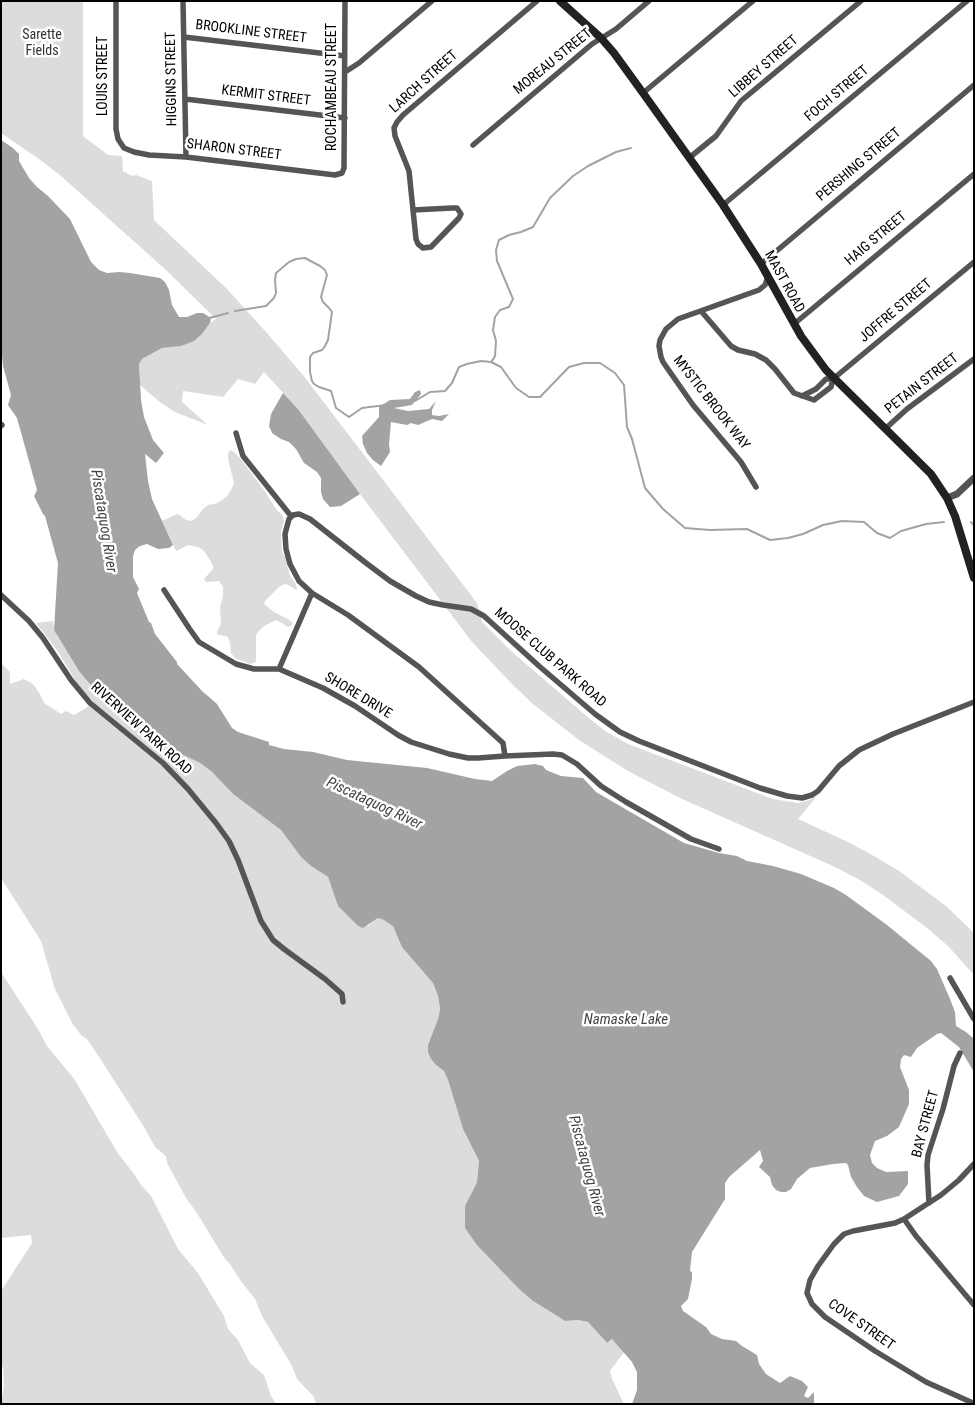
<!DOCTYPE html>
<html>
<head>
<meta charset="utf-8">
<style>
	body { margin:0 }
	#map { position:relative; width:975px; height:1405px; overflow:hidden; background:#fff; font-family:"Roboto Condensed",sans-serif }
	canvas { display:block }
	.frame { position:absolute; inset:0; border:2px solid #000; pointer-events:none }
</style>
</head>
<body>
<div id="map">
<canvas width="975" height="1405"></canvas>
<div class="frame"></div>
</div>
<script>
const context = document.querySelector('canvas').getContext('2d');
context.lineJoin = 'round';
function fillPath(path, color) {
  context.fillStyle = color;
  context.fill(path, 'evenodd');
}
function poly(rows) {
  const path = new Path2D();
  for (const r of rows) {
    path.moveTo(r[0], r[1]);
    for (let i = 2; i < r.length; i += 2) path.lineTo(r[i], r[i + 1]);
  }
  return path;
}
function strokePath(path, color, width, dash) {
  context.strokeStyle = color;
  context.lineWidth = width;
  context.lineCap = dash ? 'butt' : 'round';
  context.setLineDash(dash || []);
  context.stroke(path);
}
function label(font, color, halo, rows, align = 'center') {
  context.font = font + ' "Roboto Condensed",sans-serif';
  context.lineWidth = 5;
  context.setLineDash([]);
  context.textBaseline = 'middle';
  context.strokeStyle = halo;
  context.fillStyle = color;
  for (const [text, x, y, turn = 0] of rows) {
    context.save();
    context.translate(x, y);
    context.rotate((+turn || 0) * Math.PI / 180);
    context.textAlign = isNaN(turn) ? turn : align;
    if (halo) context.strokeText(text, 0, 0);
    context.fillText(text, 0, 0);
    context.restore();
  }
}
const green = poly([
	[1,1,83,1,83,136,108,155,122,156,123,171,132,176,136,175,152,181,154,220,227,289,266,332,303,375,477,603,482,622,511,651,590,719,605,731,628,744,773,799,798,803,810,800,817,796,798,819,848,842,874,856,899,871,946,906,974,933,974,975,948,946,927,928,883,895,860,880,835,867,680,798,628,771,579,740,533,704,512,684,472,642,360,494,298,409,264,372,255,384,238,379,223,397,183,391,182,402,208,425,175,412,161,403,140,385,139,364,142,359,162,348,181,346,202,334,210,323,216,319,166,270,61,176,39,159,1,133],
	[230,450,233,451,240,458,264,490,276,509,283,516,284,522,281,531,282,552,285,557,290,576,296,584,297,590,288,585,285,584,279,587,265,601,264,604,274,612,288,619,293,623,291,626,288,627,282,623,276,620,264,626,257,633,256,636,256,662,250,664,235,658,231,653,230,643,228,637,221,635,218,635,217,632,221,624,220,607,223,597,223,587,219,581,206,582,204,579,213,569,213,566,210,560,204,551,198,547,188,545,176,551,162,521,175,515,178,514,186,520,192,521,197,517,203,509,208,505,218,503,226,497,230,492,234,483,228,459,228,453],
	[53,621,54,630,79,671,109,700,153,735,166,746,200,763,211,771,233,794,281,830,301,857,311,866,328,877,338,906,358,926,368,926,378,918,384,920,391,923,393,926,433,983,438,996,440,1009,438,1019,428,1045,431,1059,436,1065,444,1071,448,1080,463,1129,479,1161,477,1182,469,1197,501,1269,519,1289,533,1301,555,1315,565,1321,578,1320,588,1322,607,1343,612,1339,621,1348,624,1352,610,1371,612,1379,624,1404,316,1404,314,1397,297,1379,292,1366,262,1316,255,1299,240,1280,230,1264,225,1259,197,1213,186,1198,167,1163,166,1156,155,1147,144,1127,101,1060,87,1039,81,1035,72,1023,55,989,41,941,1,878,1,663,10,672,10,684,24,679,33,684,40,694,44,703,61,714,66,711,74,715,86,708,93,701,81,690,57,650,36,623],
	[1,972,38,1029,47,1046,75,1080,117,1152,134,1174,141,1185,151,1196,178,1249,198,1273,224,1316,228,1329,238,1340,250,1363,264,1375,271,1396,276,1404,1,1404,4,1386,3,1367,1,1366,1,1291,32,1243,31,1235,1,1238]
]);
const water = poly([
	[1,140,13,148,19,154,19,161,29,178,37,187,48,196,70,219,91,262,99,270,107,273,119,272,130,273,160,278,165,282,169,290,172,305,179,317,187,317,197,313,203,313,211,318,210,323,202,334,194,341,181,346,162,348,142,359,139,364,141,400,144,417,153,440,164,453,156,463,145,454,148,481,152,499,173,545,169,548,158,549,147,544,140,546,135,550,133,556,133,577,139,589,137,593,149,622,151,623,155,634,177,662,177,664,203,692,208,696,217,704,232,728,238,732,269,742,269,745,284,749,313,752,347,760,427,768,475,779,492,781,507,771,517,766,535,764,543,766,546,770,561,776,583,778,596,792,684,843,719,853,737,856,747,861,773,866,801,874,834,888,846,895,887,925,931,961,937,969,950,999,955,1012,956,1026,966,1032,974,1039,974,1072,959,1047,941,1033,937,1034,917,1048,911,1057,904,1055,901,1059,900,1067,909,1090,909,1104,899,1127,887,1136,875,1141,870,1155,872,1163,877,1168,886,1172,908,1171,908,1184,899,1196,877,1202,864,1196,857,1187,851,1177,848,1165,846,1163,833,1164,810,1168,797,1179,791,1189,786,1192,781,1192,776,1190,772,1185,770,1177,759,1167,763,1161,760,1150,729,1177,725,1183,725,1199,692,1252,690,1271,692,1272,692,1279,688,1299,681,1306,683,1311,706,1327,711,1334,722,1339,736,1341,742,1346,757,1355,759,1364,766,1374,780,1383,790,1376,802,1381,808,1387,804,1396,808,1398,814,1392,814,1404,632,1404,637,1390,637,1372,632,1362,612,1339,607,1343,588,1322,578,1320,565,1321,533,1301,519,1289,477,1245,465,1228,465,1206,477,1182,479,1161,463,1129,448,1080,444,1071,436,1065,431,1059,428,1052,428,1045,438,1019,440,1009,438,996,433,983,402,947,393,926,384,920,378,918,363,928,358,926,338,906,328,877,311,866,301,857,281,830,233,794,211,771,200,763,165,746,153,735,91,685,79,671,54,630,58,563,45,516,43,514,34,496,37,490,17,418,8,405,11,395,3,366,1,345],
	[420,390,421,394,412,405,394,408,408,411,429,409,436,401,432,410,432,415,439,416,449,414,442,421,432,419,418,425,411,423,407,425,391,422,389,444,390,452,381,466,373,460,367,453,363,444,362,436,379,417,379,407,390,400,410,399,415,392],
	[283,393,298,409,360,494,341,506,330,507,323,499,321,492,321,478,317,472,304,463,296,449,289,442,281,439,272,433,269,426,271,414]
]);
const stream = poly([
	[235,311,266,306,274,298,276,293,275,280,276,273,289,262,296,259,305,258,320,266,325,270,327,275,321,297,323,302,329,308,332,312,328,340,325,346,322,350,313,353,310,357,310,372,312,381,314,384,319,387,331,391,336,408,349,417,362,408,386,405],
	[209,318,228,313],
	[492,361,495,356,496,341,493,330,495,317,500,310,509,307,513,299,497,261,496,250,499,240,509,235,521,232,533,227,550,198,573,176,588,166,616,152,631,148],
	[415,401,430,392,445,391,452,383,459,367,467,364,481,361,491,362,501,367,516,388,529,397,540,397,569,367,584,363,600,363,615,373,624,385,627,427,632,439,645,488,663,509,685,528,710,530,747,529,770,540,788,538,803,534,823,525,842,521,864,522,877,533,890,538,901,531,926,524,944,522],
	[971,522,974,526]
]);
const minor = poly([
	[116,1,116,129,118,139,124,148,134,152,149,155,186,157,335,175,342,173,344,168,345,1],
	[183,1,186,157],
	[184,37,345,56],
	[345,72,359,63,432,1],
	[643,93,753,1],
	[185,99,345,118],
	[473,145,592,44,616,29,649,1],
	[689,158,716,136,741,101,861,1],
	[723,205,967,1],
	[413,210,452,208,457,208,461,214,459,218,431,247,423,248,418,244,416,239,409,171,395,136,394,128,397,122,403,115,537,1],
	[761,264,974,85],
	[701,311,731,346,738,350,755,354,766,360,775,369,794,393,814,400,831,387,833,379],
	[794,324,974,174],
	[833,379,974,262],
	[802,396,816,389,826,379,833,379],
	[1,426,2,425],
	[885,429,907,409,974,359],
	[236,433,243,456,291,516],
	[756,487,741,462,693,405,663,362,661,357,659,346,660,340,666,329,678,319,759,290,765,285,768,277],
	[164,590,189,628,199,642,236,664,254,669,279,669,323,688,355,706,398,735,411,742,449,754,468,758,478,758,505,756],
	[1,595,29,621,43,638,71,680,90,703,163,763,188,789,216,823,229,841,238,860,261,921,273,940,284,949,325,979,342,994,343,1002],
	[279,669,312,593],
	[719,849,691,839,626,802,601,786,577,764,562,755,553,754,505,756,503,743,419,667,348,615,312,593,299,581,290,564,286,549,285,534,289,519,293,515,299,514,310,519,366,563,390,581,416,596,429,602,443,605,471,609,484,616,539,666,595,714,620,732,639,741,760,788,787,796,802,798,812,795,818,791,839,766,859,750,893,734,974,702],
	[950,978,974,1019],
	[929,1203,927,1165,928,1155,943,1109,954,1066,960,1053],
	[904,1219,916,1236,974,1305],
	[973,1403,926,1382,875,1351,825,1317,812,1304,807,1293,810,1280,818,1266,834,1244,844,1234,853,1231,895,1223,904,1219,941,1195,959,1180,974,1164]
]);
const tertiary = poly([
	[947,498,957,494,974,478]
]);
const secondary = poly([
	[560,1,601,38,614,53,643,93,723,205,761,264,801,336,826,370,931,474,947,498,955,516,974,578]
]);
const streetNames = [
	["BROOKLINE STREET",251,32,7],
	["MOREAU STREET",553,62,-39],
	["LIBBEY STREET",764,67,-41],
	["LOUIS STREET",103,76,-90],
	["HIGGINS STREET",172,79,-91],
	["LARCH STREET",424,82,-42],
	["ROCHAMBEAU STREET",332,87,-90],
	["FOCH STREET",837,94,-40],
	["KERMIT STREET",266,96,7],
	["SHARON STREET",234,150,7],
	["PERSHING STREET",859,165,-40],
	["HAIG STREET",876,239,-40],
	["MAST ROAD",784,282,61],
	["JOFFRE STREET",896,311,-40],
	["PETAIN STREET",922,384,-38],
	["MYSTIC BROOK WAY",711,403,52],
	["MOOSE CLUB PARK ROAD",550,658,41],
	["SHORE DRIVE",358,696,31],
	["RIVERVIEW PARK ROAD",141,729,42],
	["BAY STREET",926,1124,-75],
	["COVE STREET",861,1325,35]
];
const parkNames = [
	["Sarette",42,35],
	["Fields",42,51]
];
const waterNames = [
	["Piscataquog River",103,521,81],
	["Piscataquog River",374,804,25],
	["Namaske Lake",626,1020],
	["Piscataquog River",586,1166,75]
];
fillPath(green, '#dcdcdc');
fillPath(water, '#a3a3a3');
strokePath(stream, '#a3a3a3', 2);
strokePath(minor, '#555', 5.5);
strokePath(tertiary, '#555', 7);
strokePath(secondary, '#222', 8);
label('14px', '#000', '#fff', streetNames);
label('14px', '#333', '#fff', parkNames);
label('italic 15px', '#444', '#fff', waterNames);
</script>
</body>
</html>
